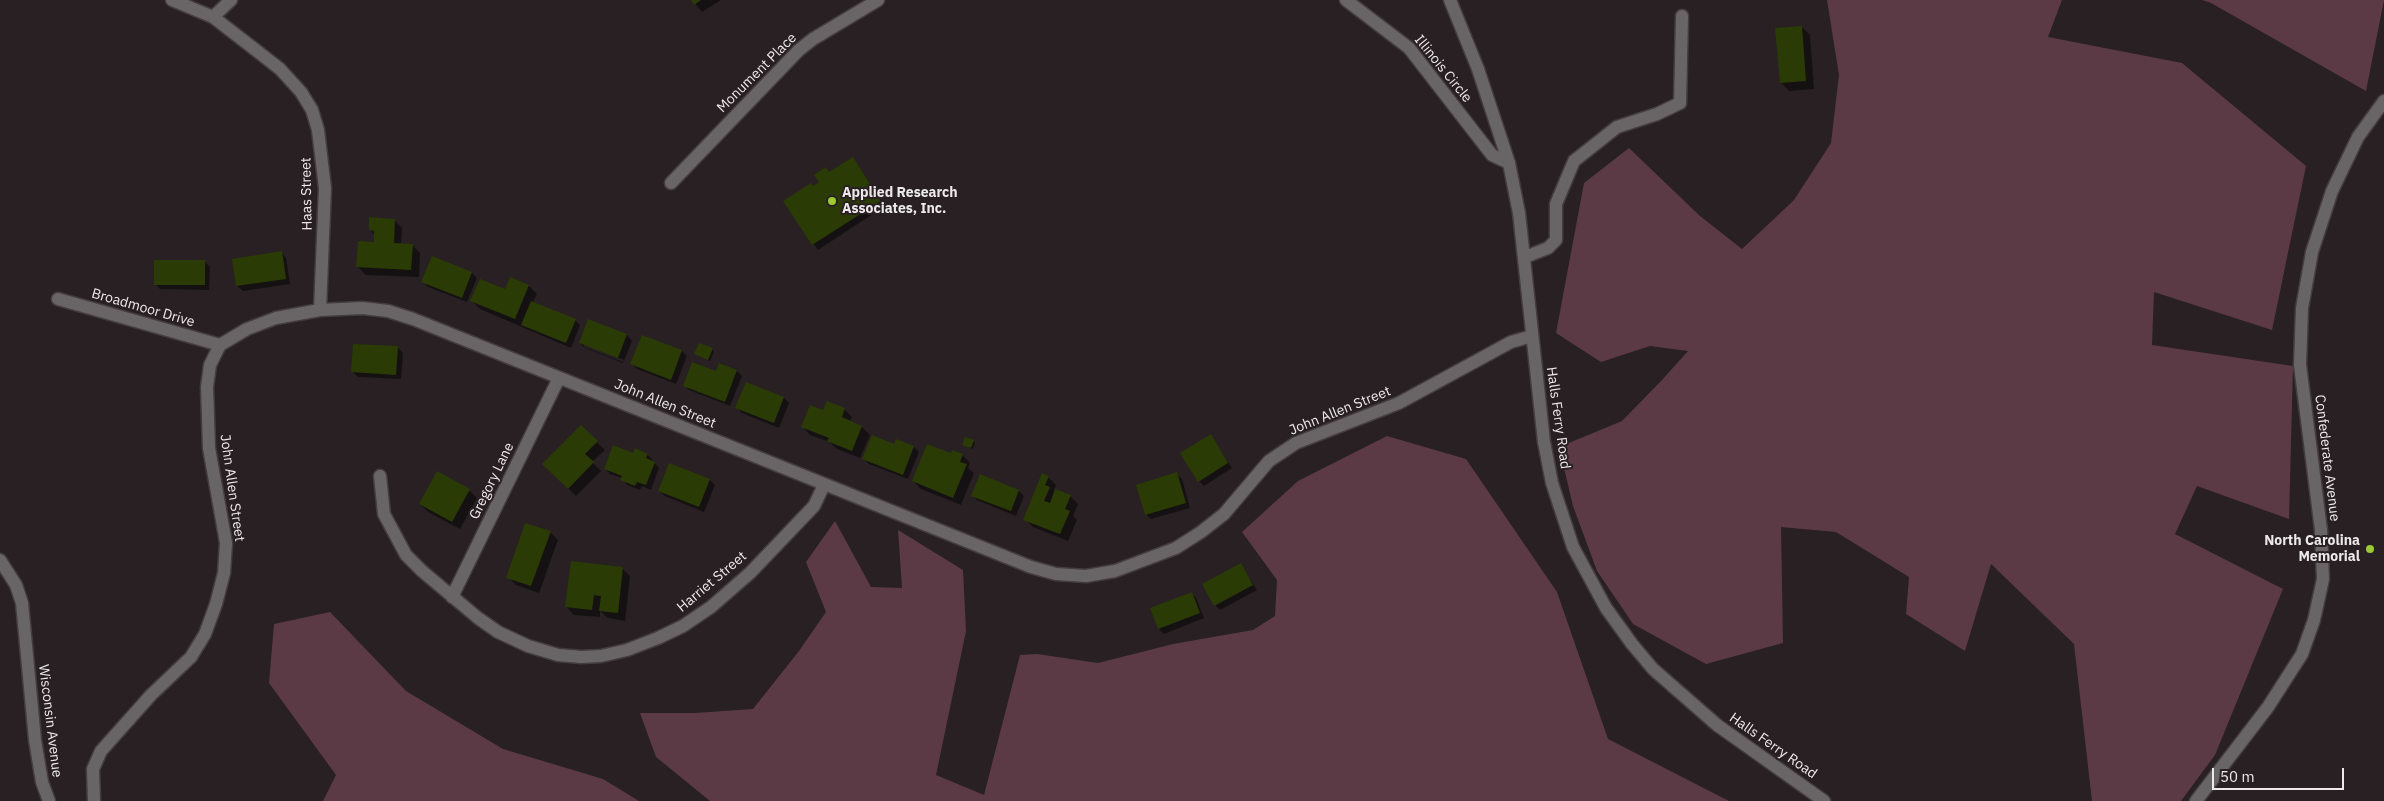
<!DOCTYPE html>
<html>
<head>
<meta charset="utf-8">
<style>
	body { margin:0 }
	#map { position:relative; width:2384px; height:801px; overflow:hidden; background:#282023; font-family:"IBM Plex Sans",sans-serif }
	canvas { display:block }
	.scale { position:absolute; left:2212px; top:768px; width:132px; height:22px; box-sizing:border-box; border:2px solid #ede8e9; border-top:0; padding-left:6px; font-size:15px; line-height:18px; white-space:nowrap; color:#ede8e9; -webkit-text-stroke:4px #282023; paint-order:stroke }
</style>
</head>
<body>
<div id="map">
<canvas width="2384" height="801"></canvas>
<div class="scale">50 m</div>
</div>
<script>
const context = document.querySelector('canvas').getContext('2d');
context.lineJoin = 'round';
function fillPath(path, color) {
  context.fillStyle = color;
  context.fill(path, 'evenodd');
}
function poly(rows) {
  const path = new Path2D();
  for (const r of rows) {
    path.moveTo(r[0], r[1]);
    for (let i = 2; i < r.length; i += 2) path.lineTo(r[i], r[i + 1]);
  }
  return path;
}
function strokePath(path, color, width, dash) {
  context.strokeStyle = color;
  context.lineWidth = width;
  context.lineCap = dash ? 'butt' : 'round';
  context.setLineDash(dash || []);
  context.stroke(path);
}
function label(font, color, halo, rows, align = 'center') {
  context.font = font + ' "IBM Plex Sans",sans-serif';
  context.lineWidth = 4;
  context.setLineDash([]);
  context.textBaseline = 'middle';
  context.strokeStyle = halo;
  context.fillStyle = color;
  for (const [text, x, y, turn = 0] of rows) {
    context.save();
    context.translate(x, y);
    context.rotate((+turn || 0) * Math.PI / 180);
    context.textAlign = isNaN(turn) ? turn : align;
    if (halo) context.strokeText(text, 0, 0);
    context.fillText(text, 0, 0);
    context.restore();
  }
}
const green = poly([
	[1827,0,2062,0,2048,37,2182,63,2306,166,2272,330,2154,292,2152,345,2293,366,2289,519,2197,486,2175,534,2283,589,2215,755,2181,801,2092,801,2074,644,1991,564,1965,651,1906,614,1909,577,1836,532,1781,527,1783,643,1706,664,1633,624,1597,571,1573,506,1559,447,1622,421,1662,380,1688,351,1650,346,1601,362,1556,333,1584,183,1629,148,1700,216,1742,249,1794,200,1831,143,1839,75],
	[2202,0,2384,0,2366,91,2211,3],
	[1387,436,1466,459,1557,592,1608,739,1729,801,710,801,656,757,640,713,695,713,753,709,799,651,826,612,806,562,835,521,871,587,902,588,898,530,963,570,966,631,936,775,984,795,1020,655,1037,654,1098,663,1173,644,1253,630,1275,616,1277,580,1242,532,1298,481],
	[330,612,406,691,503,749,603,779,639,801,323,801,336,775,269,683,274,624]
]);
const shadow = poly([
	[692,0,721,0,702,12],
	[1802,27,1810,35,1814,89,1789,91,1781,83],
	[853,158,885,206,818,250,785,201,813,187],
	[394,220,402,228,401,245,412,245,420,253,419,277,366,275,358,267,375,244,375,235,370,230],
	[281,252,286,258,290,284,243,291,237,286,234,260],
	[432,258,472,273,477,278,467,302,428,287,423,282],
	[205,262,210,267,209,290,160,289,155,284],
	[511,279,529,286,537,294,533,302,575,320,580,325,571,348,480,309,472,301,506,291],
	[589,321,627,335,632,341,623,363,585,348,580,343],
	[584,344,624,360,623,362,584,347],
	[643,336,682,351,687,356,676,384,637,369,632,364],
	[398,348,403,353,401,379,358,377,353,372],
	[712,349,714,352,710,361,696,354],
	[720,364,737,371,742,376,730,406,689,390,684,385,716,373],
	[747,384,784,398,789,403,779,428,742,413,737,408],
	[844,409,852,417,850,422,862,427,870,435,860,458,837,449,830,442,810,435,803,427,824,412],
	[581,427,605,450,592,462,601,471,576,496,544,464],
	[1210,436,1232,468,1204,486,1199,481],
	[973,441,975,443,973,449,964,445],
	[895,446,914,447,919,452,908,479,869,464,863,458],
	[635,450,648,455,659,468,651,490,642,486,640,490,627,485,622,478,610,474,605,468,633,454],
	[952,455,962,455,970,463,968,468,974,473,961,505,921,489,913,481],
	[670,464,710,480,715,485,704,512,665,496,659,491],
	[1176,474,1182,479,1190,508,1151,519,1146,514],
	[1048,477,1056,485,1054,490,1070,496,1078,504,1073,516,1077,520,1068,541,1033,527,1025,519],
	[469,490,477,498,460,529,428,512,420,504],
	[1019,491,1024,496,1016,516,977,500,972,495],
	[550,532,558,540,539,593,516,585,508,577],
	[1240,564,1257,590,1220,610,1215,605],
	[623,569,630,576,625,621,608,618,600,611,600,617,574,615,567,607],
	[1191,593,1196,598,1204,618,1164,634,1159,629]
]);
const building = poly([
	[691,0,701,0,694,5],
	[1802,26,1806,81,1780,83,1775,28],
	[853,157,881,201,812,245,783,201,811,183,813,186,819,182,814,175,826,167,829,172],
	[369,217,395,219,394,243,413,244,411,270,356,267,358,241,374,242,374,231,369,230],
	[282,251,286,279,236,286,232,259],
	[432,256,472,272,462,298,421,282],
	[154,260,205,260,205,285,154,285],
	[510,277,529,285,515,319,470,301,480,279,505,289],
	[531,301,576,319,566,343,521,325],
	[588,319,627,334,618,358,579,343],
	[642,335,682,350,671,380,630,364],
	[699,343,713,348,708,360,694,354],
	[353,344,398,346,396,375,351,372],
	[692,362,716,371,719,363,737,370,725,402,683,386],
	[746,382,784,397,774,423,735,408],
	[827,401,845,408,842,417,862,426,852,451,827,441,829,438,801,427,810,405,823,410],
	[581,425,598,441,585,454,594,462,568,489,542,464],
	[1211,434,1228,463,1198,482,1180,453],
	[872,435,894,444,896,439,914,446,903,475,862,459],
	[965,437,974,440,971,448,962,445],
	[927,444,951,453,952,450,963,454,960,462,967,464,953,498,912,481],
	[613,445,633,453,635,448,648,454,646,458,655,462,646,485,637,482,635,486,620,480,622,476,604,469],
	[669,463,710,479,699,507,658,491],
	[437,471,470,489,452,522,419,504],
	[1177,472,1186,503,1145,515,1136,485],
	[1042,473,1049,476,1045,485,1050,487,1044,501,1050,503,1055,489,1071,495,1065,509,1070,511,1060,534,1023,520],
	[980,474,1019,490,1011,511,971,496],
	[525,523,551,531,531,586,506,578],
	[571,561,623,567,618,613,599,611,601,596,594,595,592,610,565,607],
	[1241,563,1253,585,1214,606,1202,584],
	[1192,592,1200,613,1158,629,1150,608]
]);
const minor = poly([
	[172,0,213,17,257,51,280,69,301,92,312,110,318,130,325,188,320,310],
	[1346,0,1409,48,1492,155,1509,163],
	[213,17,231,0],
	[671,183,799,50,813,39,878,0],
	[1525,257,1548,248,1556,240,1556,204,1574,161,1617,127,1657,114,1680,103,1682,16],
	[58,299,220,345],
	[380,476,384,514,406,555,422,571,478,618,498,632,528,646,558,655,581,657,601,656,627,650,658,638,683,626,711,607,750,573,814,506,824,485],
	[0,560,16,585,22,603,35,740,42,782,49,801],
	[452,597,559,378],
	[94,801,93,769,101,751,151,695,191,657,205,634,216,604,224,573,226,543,209,448,207,387,210,365,220,345,247,329,276,318,320,310,362,308,388,311,413,319,1031,567,1056,574,1086,576,1115,571,1176,548,1201,532,1224,514,1269,461,1296,443,1399,403,1511,342,1532,336]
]);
const tertiary = poly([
	[1450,0,1478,69,1509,163,1519,213,1544,442,1552,483,1573,547,1606,608,1632,644,1653,669,1717,725,1824,801],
	[2196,801,2268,707,2302,654,2314,620,2323,579,2321,530,2300,365,2302,308,2312,252,2332,191,2358,137,2384,101]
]);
const markers = [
	[832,201,5,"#9bcb32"],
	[2370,549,5,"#9bcb32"]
];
const streetNames = [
	["Illinois Circle",1443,69,51],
	["Monument Place",757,73,-45],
	["Haas Street",307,194,-91],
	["Broadmoor Drive",143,308,16],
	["John Allen Street",665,404,22],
	["John Allen Street",1340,411,-22],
	["Halls Ferry Road",1558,418,82],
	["Confederate Avenue",2327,458,83],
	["Gregory Lane",492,481,-64],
	["John Allen Street",232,488,82],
	["Harriet Street",712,582,-40],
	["Wisconsin Avenue",50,721,83],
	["Halls Ferry Road",1773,746,35]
];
const poiNames = [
	["Applied Research",842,193],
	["Associates, Inc.",842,209],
	["North Carolina",2360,541,"right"],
	["Memorial",2360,557,"right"]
];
fillPath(green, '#5b3a45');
fillPath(shadow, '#0007');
fillPath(building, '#2a3b05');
strokePath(minor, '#443c3f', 15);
strokePath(tertiary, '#443c3f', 15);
strokePath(minor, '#696566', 12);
strokePath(tertiary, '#696566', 12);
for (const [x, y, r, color] of markers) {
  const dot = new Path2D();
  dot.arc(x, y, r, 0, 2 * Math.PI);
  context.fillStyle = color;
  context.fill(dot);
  strokePath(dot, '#282023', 2);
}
label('14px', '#ede8e9', '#282023', streetNames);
label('bold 14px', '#ede8e9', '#282023', poiNames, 'left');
</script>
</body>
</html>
